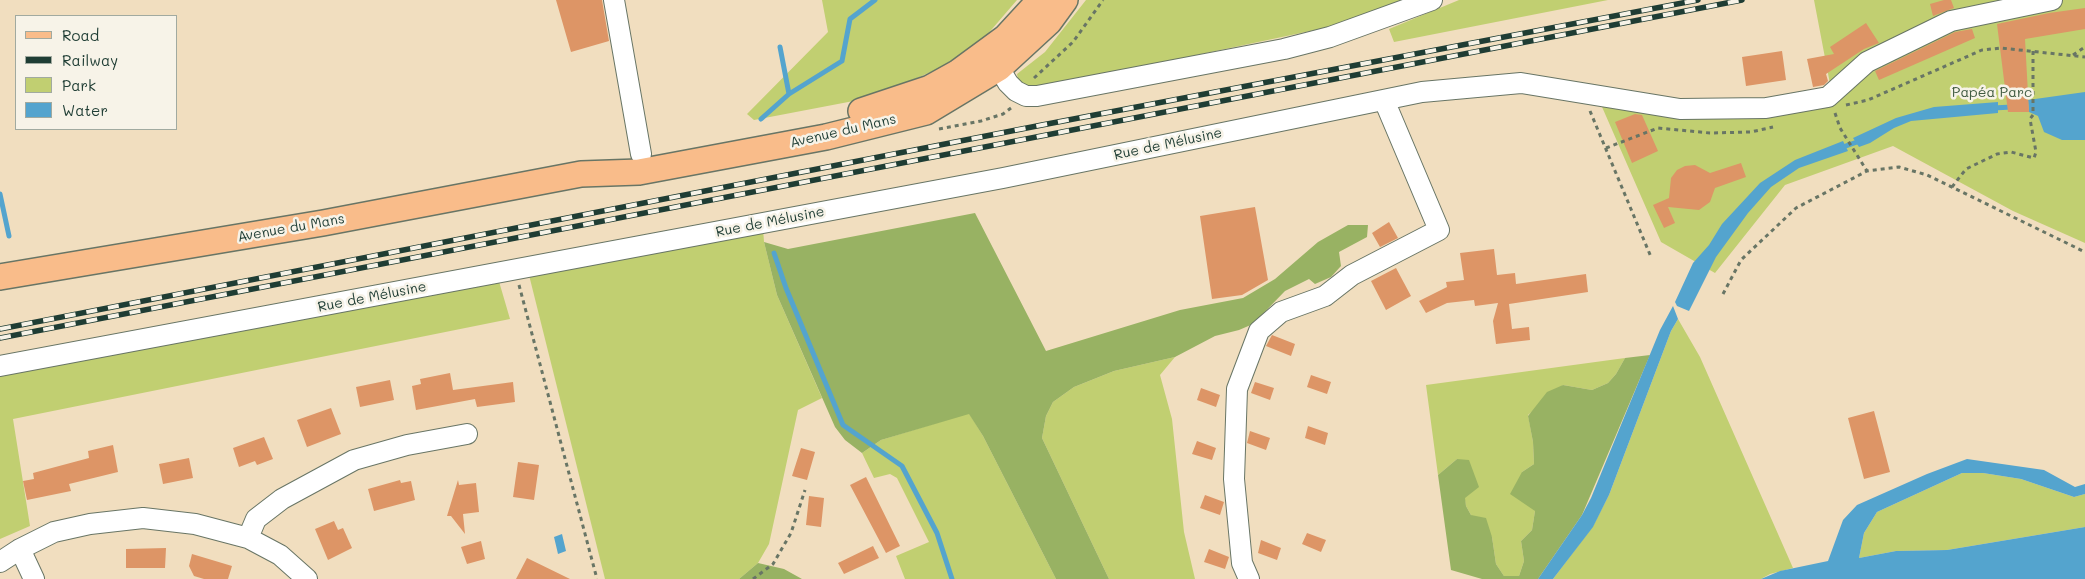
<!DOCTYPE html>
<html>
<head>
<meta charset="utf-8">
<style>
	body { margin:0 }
	#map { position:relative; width:2085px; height:579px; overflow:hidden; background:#f1debf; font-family:Mali,sans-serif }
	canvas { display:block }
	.legend { position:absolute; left:15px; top:15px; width:162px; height:115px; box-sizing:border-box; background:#f7f3e8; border:1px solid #a1aaa0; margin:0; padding:6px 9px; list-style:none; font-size:15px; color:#1f3d34 }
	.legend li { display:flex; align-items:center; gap:10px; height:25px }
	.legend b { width:25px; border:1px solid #a1aaa0 }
</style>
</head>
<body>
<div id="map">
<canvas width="2085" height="579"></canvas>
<ul class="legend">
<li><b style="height:6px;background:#f9bc8a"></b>Road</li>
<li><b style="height:6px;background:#1f3d34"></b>Railway</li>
<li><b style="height:14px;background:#c1cf71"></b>Park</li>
<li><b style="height:14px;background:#54a4ce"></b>Water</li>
</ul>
</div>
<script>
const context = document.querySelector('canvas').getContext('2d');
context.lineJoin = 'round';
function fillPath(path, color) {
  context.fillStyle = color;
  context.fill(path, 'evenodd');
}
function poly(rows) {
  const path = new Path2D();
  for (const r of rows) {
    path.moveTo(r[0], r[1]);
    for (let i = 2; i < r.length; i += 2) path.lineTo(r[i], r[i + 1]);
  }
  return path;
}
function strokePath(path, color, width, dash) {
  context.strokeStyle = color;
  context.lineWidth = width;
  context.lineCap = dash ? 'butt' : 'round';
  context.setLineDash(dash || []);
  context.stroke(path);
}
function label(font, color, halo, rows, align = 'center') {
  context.font = font + ' Mali,sans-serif';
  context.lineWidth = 5;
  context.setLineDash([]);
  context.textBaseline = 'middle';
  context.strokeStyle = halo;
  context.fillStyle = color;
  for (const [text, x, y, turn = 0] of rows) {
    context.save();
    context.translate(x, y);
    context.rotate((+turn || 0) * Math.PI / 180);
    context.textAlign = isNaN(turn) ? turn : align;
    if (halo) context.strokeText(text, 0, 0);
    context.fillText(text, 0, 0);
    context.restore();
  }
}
const green = poly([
	[822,0,1017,0,986,36,942,67,908,82,864,99,754,120,747,114,828,32],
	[1086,0,1402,0,1334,26,1121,71,1035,86,1019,85,1017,74,1045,52],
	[1459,0,1608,0,1394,42,1389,29],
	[1814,0,2085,0,2085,243,2013,211,1893,146,1785,185,1715,273,1661,242,1599,100,1810,110,1830,84],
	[763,228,764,242,777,295,822,398,798,410,769,544,758,563,739,579,605,579,528,271],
	[498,278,510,319,13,419,30,526,0,539,0,376],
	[1678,319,1700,357,1793,568,1770,574,1761,579,1553,579,1593,526,1609,495,1671,331],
	[1175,357,1160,375,1172,419,1184,532,1195,579,1109,579,1042,438,1046,416,1053,402,1074,387,1114,371],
	[1625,358,1616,374,1608,383,1592,390,1563,385,1528,415,1533,442,1534,464,1522,472,1535,511,1532,530,1521,541,1524,561,1519,576,1504,576,1496,564,1492,537,1471,515,1466,506,1457,459,1438,475,1426,385],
	[969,413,983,436,1056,579,905,579,896,556,929,542,897,478,890,474,874,478,862,453,881,440],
	[1962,473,1983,473,2021,479,2074,497,2085,494,2085,527,1947,550,1896,551,1859,558,1864,533,1877,512]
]);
const forest = poly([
	[975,213,1046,351,1180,310,1243,298,1275,279,1318,242,1348,225,1368,225,1367,237,1339,252,1341,266,1331,277,1315,284,1309,279,1285,291,1253,324,1239,330,1215,336,1175,357,1114,371,1074,387,1053,402,1046,416,1042,438,1109,579,1056,579,983,436,969,414,881,440,862,453,845,440,835,427,777,295,764,242,788,249],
	[1650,355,1582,515,1538,579,1482,579,1451,570,1438,475,1457,459,1469,460,1479,487,1465,498,1466,506,1471,515,1486,518,1492,537,1496,564,1504,576,1519,576,1524,561,1521,541,1532,530,1535,511,1510,494,1522,472,1534,464,1533,442,1528,416,1547,392,1563,385,1592,390,1608,383,1616,374,1625,358],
	[758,563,784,569,802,579,739,579]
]);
const water = poly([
	[2085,92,2085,140,2062,140,2044,132,2038,116,2029,112,2028,100],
	[1998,102,1998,113,1911,121,1894,128,1870,143,1859,147,1853,138,1896,118,1934,107],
	[1843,141,1848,151,1799,168,1771,187,1748,213,1716,257,1689,311,1677,306,1675,302,1693,263,1709,245,1722,224,1760,183,1795,160],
	[1673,306,1678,319,1671,331,1609,495,1593,527,1553,579,1538,579,1582,515,1591,498,1660,330],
	[1967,459,2044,470,2075,487,2085,484,2085,494,2074,497,2021,479,1983,473,1962,473,1877,512,1864,533,1859,558,1896,551,1947,550,2085,527,2085,579,1761,579,1780,571,1828,561,1843,520,1857,505,1927,474],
	[562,534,566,551,558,554,554,537]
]);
const stream = poly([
	[789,94,842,61,850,19,875,0],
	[1993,108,2012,107],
	[761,119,789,94,780,47],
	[1840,148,1860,141],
	[0,194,9,236],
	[774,253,786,288,843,425,902,466,937,533,952,579]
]);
const building = poly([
	[556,0,602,0,609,41,571,52],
	[1944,0,1951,0,1954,8,1933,16,1930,4],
	[2085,8,2085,29,2025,39,2029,112,2008,112,1997,24,2049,13],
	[1866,23,1879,43,1864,49,1826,74,1828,81,1824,85,1813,87,1807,59,1834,54,1830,47],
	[1972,29,1975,38,1879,80,1875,71,1955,32],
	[1782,51,1786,80,1746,86,1742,57],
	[1635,114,1642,115,1658,151,1632,163,1615,122],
	[1741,163,1746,177,1715,188,1710,202,1699,210,1668,207,1675,223,1664,228,1653,205,1669,198,1671,178,1677,170,1685,166,1695,165,1710,173],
	[1255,207,1268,280,1242,295,1212,299,1200,216],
	[1389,222,1398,238,1380,247,1372,233],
	[1494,249,1497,275,1515,273,1516,284,1586,274,1588,292,1509,304,1512,329,1529,327,1530,340,1496,344,1493,321,1498,303,1475,306,1474,300,1447,303,1426,313,1419,301,1447,287,1446,282,1464,280,1460,253],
	[1396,268,1411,296,1386,310,1371,281],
	[1272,335,1295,344,1291,356,1266,346],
	[450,373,453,390,513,382,515,402,477,407,475,399,416,410,412,386,421,384,420,379],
	[1311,375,1331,382,1327,394,1307,387],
	[390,380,394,400,360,407,356,387],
	[1255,382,1274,388,1270,400,1251,393],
	[1201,388,1220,395,1216,407,1197,400],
	[331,408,341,434,307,447,297,420],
	[1874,411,1890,472,1864,479,1848,418],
	[1308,426,1328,433,1325,445,1305,438],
	[1250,431,1270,438,1266,450,1247,443],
	[264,437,273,459,257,465,255,461,239,467,233,448],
	[1197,441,1216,448,1212,460,1192,454],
	[113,445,118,472,69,484,71,491,27,500,23,481,34,479,33,473,89,458,88,451],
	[801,448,815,452,807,480,792,476],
	[189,458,193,478,163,484,159,464],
	[518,462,539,465,534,500,513,497],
	[866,477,900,546,886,553,850,485],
	[400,480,401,483,411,481,415,500,374,511,368,489],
	[458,480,459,485,476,483,479,512,463,514,465,534,451,516,447,516],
	[1205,495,1224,502,1220,515,1200,508],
	[809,496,824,498,821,527,806,525],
	[334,521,338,530,343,528,352,548,328,560,315,529],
	[1307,533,1326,540,1321,552,1302,544],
	[1261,540,1281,548,1277,560,1258,553],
	[481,541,485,559,467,564,461,547],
	[873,546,879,558,844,574,838,563],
	[166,548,165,568,126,568,126,549],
	[1209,549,1229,557,1225,569,1204,562],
	[192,554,232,566,228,579,204,579,194,576,189,566],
	[527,558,570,579,516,579]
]);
const path = poly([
	[2073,55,2085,47],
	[1034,78,1073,42,1103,0],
	[1846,105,1868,100,1982,50,2001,48,2085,57],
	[1590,111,1651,257],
	[1835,113,1840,128,1867,171],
	[939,129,981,121,1003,114,1011,108],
	[1606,148,1658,128,1710,133,1751,132,1773,127],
	[1952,187,1966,169,1997,154,2011,152,2034,158,2036,152,2030,119,2033,115,2033,50],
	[519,285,597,579],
	[1723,294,1741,260,1796,208,1867,171,1899,167,1927,175,2085,252],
	[753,579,773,564,791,533,805,490]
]);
const minor = poly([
	[614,0,641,154],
	[999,68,1008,83,1016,91,1026,96,1037,96,1284,49,1330,37,1432,0],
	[0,366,1003,178,1422,92,1521,83,1680,109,1766,108,1828,97,1867,62,1951,21,2052,0],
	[248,538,256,519,282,499,354,460,407,445,467,434],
	[20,549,34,579],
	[0,562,20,549,54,532,90,524,143,518,195,524,248,538,280,555,307,579],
	[1249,579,1242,563,1234,479,1237,389,1259,331,1281,312,1325,296,1352,275,1439,230,1384,100]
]);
const major = poly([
	[861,111,930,88,957,73,1006,37,1040,0],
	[0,277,323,223,581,174,639,172,826,137,926,112,999,68,1049,22,1065,0]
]);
const rail = poly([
	[0,329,1042,125,1698,0],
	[0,338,1742,0]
]);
const parkNames = [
	["Papéa Parc",1992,93]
];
const streetNames = [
	["Avenue du Mans",843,131,-13],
	["Rue de Mélusine",1168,144,-12],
	["Rue de Mélusine",770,222,-11],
	["Avenue du Mans",291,228,-10],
	["Rue de Mélusine",372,297,-11]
];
fillPath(green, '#c1cf71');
fillPath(forest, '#98b263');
fillPath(water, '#54a4ce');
strokePath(stream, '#54a4ce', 5);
fillPath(building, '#dd9566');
strokePath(minor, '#687565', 22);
strokePath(major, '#687565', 28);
strokePath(path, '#687565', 3, [4, 4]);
strokePath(minor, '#fff', 20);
strokePath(major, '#f9bc8a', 25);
strokePath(rail, '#1f3d34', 5.5);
strokePath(rail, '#f7f3e8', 4, [11]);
label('14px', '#3f5a40', '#f7f3e8', parkNames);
label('14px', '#1f3d34', '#f7f3e8', streetNames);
</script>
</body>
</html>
